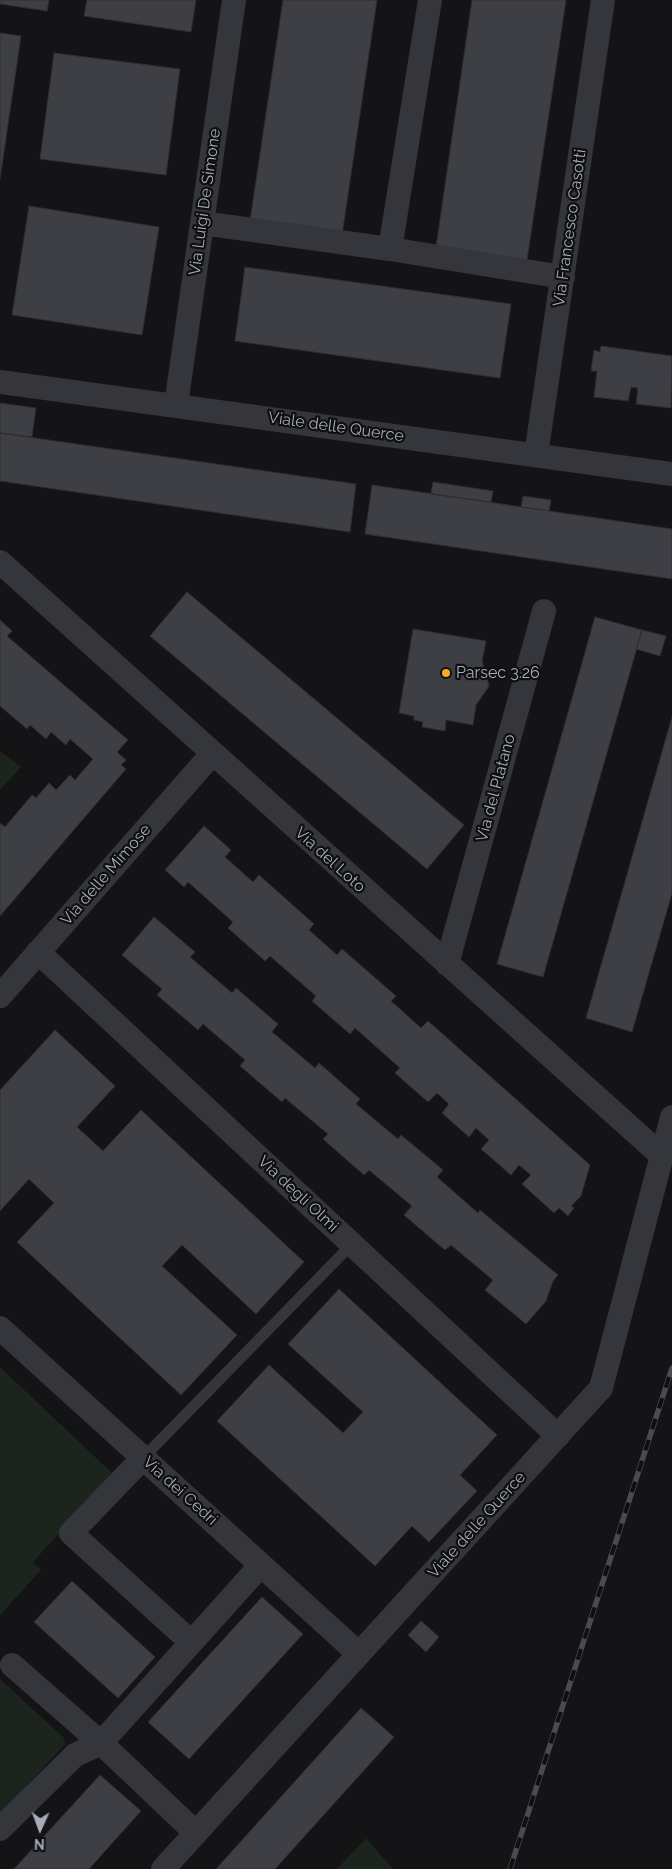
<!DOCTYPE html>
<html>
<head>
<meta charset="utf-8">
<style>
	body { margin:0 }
	#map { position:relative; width:672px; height:1869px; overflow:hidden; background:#141416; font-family:Raleway,sans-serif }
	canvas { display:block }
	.north { position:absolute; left:15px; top:1804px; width:50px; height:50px; -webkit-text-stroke:4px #0f0f11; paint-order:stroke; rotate:182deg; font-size:14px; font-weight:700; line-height:20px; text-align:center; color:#a5acb8 }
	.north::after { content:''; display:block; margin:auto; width:18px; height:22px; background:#a5acb8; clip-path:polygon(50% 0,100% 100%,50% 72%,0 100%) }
</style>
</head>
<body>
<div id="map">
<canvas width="672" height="1869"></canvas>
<div class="north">N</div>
</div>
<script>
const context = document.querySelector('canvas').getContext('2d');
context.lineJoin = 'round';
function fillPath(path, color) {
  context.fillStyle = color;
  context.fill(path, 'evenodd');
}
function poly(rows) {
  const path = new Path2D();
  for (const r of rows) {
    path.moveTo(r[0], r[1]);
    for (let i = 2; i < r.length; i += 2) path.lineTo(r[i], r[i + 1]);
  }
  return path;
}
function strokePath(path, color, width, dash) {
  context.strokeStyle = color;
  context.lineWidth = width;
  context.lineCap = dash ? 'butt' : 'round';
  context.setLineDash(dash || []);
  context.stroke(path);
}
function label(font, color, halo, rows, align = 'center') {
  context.font = font + ' Raleway,sans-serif';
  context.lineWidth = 4.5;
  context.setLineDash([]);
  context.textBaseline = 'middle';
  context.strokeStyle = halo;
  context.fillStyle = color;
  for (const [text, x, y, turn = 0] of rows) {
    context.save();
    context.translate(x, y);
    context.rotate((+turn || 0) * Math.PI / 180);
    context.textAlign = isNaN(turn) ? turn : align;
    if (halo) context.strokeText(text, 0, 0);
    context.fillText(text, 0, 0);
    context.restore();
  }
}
const green = poly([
	[0,751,21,767,0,790],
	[0,1367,113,1474,33,1562,41,1570,0,1615],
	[0,1679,64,1738,65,1744,0,1815],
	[366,1838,393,1869,337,1869]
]);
const building = poly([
	[0,0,49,0,47,11,0,4,0,0],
	[87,0,196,0,191,32,84,16,87,0],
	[283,0,377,0,342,235,250,221,283,0],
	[472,0,566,0,527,260,436,247,472,0],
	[0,33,21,36,0,179,0,33],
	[54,53,180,69,166,175,40,159,54,53],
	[29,206,159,227,142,335,12,315,29,206],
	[245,267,511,304,500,378,235,341,245,267],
	[601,346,672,356,671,408,636,404,638,388,631,387,628,401,594,397,597,371,591,371,594,350,600,352,601,346],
	[0,403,36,408,32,437,0,433,0,403],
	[0,433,356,484,350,532,0,481,0,433],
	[433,482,493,491,491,502,431,494,433,482],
	[372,485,672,529,672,579,365,534,372,485],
	[523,496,551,500,549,511,521,507,523,496],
	[187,592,464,825,427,869,150,636,187,592],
	[595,617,642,630,543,977,497,964,595,617],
	[0,620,12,631,7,636,128,740,117,752,126,760,121,765,126,769,0,916,0,823,5,827,32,795,36,798,49,783,56,790,70,775,75,780,93,759,70,739,66,745,51,732,46,739,30,725,27,729,0,706,0,620],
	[413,629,486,641,482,661,489,686,476,705,473,725,446,720,445,731,422,727,423,722,414,720,414,716,399,713,413,629],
	[642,630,666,636,660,656,636,649,642,630],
	[672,717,672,893,632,1032,586,1018,672,717],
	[204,826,231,850,225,857,253,882,259,875,314,924,309,930,337,955,342,949,396,996,391,1001,421,1028,428,1021,590,1165,581,1196,571,1206,574,1208,568,1216,559,1208,554,1213,522,1184,531,1175,519,1165,511,1175,481,1149,489,1140,476,1128,469,1137,442,1113,449,1104,437,1093,428,1102,395,1073,400,1068,355,1028,350,1034,312,1001,316,996,270,956,265,961,228,928,233,922,188,882,184,887,165,870,204,826],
	[154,917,195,952,190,957,232,993,236,988,278,1024,272,1032,315,1068,319,1063,360,1099,356,1104,398,1139,401,1135,443,1170,437,1177,478,1213,480,1210,558,1275,553,1281,546,1301,526,1324,485,1290,493,1280,451,1245,445,1250,404,1215,412,1206,369,1170,364,1175,323,1139,328,1134,285,1098,282,1102,240,1066,245,1060,203,1024,198,1030,157,995,162,989,122,955,154,917],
	[55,1030,115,1086,77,1127,103,1151,141,1110,304,1262,256,1314,182,1245,162,1266,237,1335,181,1395,17,1242,54,1203,29,1179,0,1211,0,1090,55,1030],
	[339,1289,497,1435,460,1475,477,1491,429,1542,412,1526,375,1566,217,1421,269,1365,343,1433,363,1412,288,1344,339,1289],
	[72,1581,155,1657,118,1698,34,1622,72,1581],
	[262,1597,303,1634,189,1759,148,1722,262,1597],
	[421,1621,439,1637,426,1652,408,1635,421,1621],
	[361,1708,394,1737,275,1869,216,1869,361,1708],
	[100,1775,141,1811,89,1869,14,1869,100,1775]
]);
const lane = poly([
	[143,1458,352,1244]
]);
const street = poly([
	[202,223,390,249,563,277],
	[390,249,430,0],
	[0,382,672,474],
	[176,405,234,0],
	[536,455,603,0],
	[0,562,662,1156],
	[38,952,558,1436],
	[447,964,544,611],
	[0,996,212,754],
	[0,1328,359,1654],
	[143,1458,71,1533,191,1642],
	[12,1665,101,1743,196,1833],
	[0,1829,75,1755,101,1743,261,1565],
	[163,1869,601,1388,672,1117]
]);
const rail = poly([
	[510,1869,672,1368]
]);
const markers = [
	[446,673,5,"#ffa924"]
];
const streetNames = [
	["Via Luigi De Simone",205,202,-82],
	["Via Francesco Casotti",570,228,-82],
	["Viale delle Querce",336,427,8],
	["Via del Platano",496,788,-75],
	["Via del Loto",330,860,42],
	["Via delle Mimose",106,875,-49],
	["Via degli Olmi",298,1194,43],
	["Via dei Cedri",180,1491,42],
	["Viale delle Querce",477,1525,-48]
];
const poiNames = [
	["Parsec 3.26",456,673]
];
fillPath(green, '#1c251d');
fillPath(building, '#3e3f44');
strokePath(building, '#2e2e33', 1);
strokePath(lane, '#35363c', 11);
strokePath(street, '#35363c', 24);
strokePath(rail, '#484b51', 5.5);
strokePath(rail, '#0f0f11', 4, [11]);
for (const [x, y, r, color] of markers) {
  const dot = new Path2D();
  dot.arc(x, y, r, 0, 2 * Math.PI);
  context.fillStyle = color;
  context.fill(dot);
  strokePath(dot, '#0f0f11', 2);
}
label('16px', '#a5acb8', '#0f0f11', streetNames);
label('16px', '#a5acb8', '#0f0f11', poiNames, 'left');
</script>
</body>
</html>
